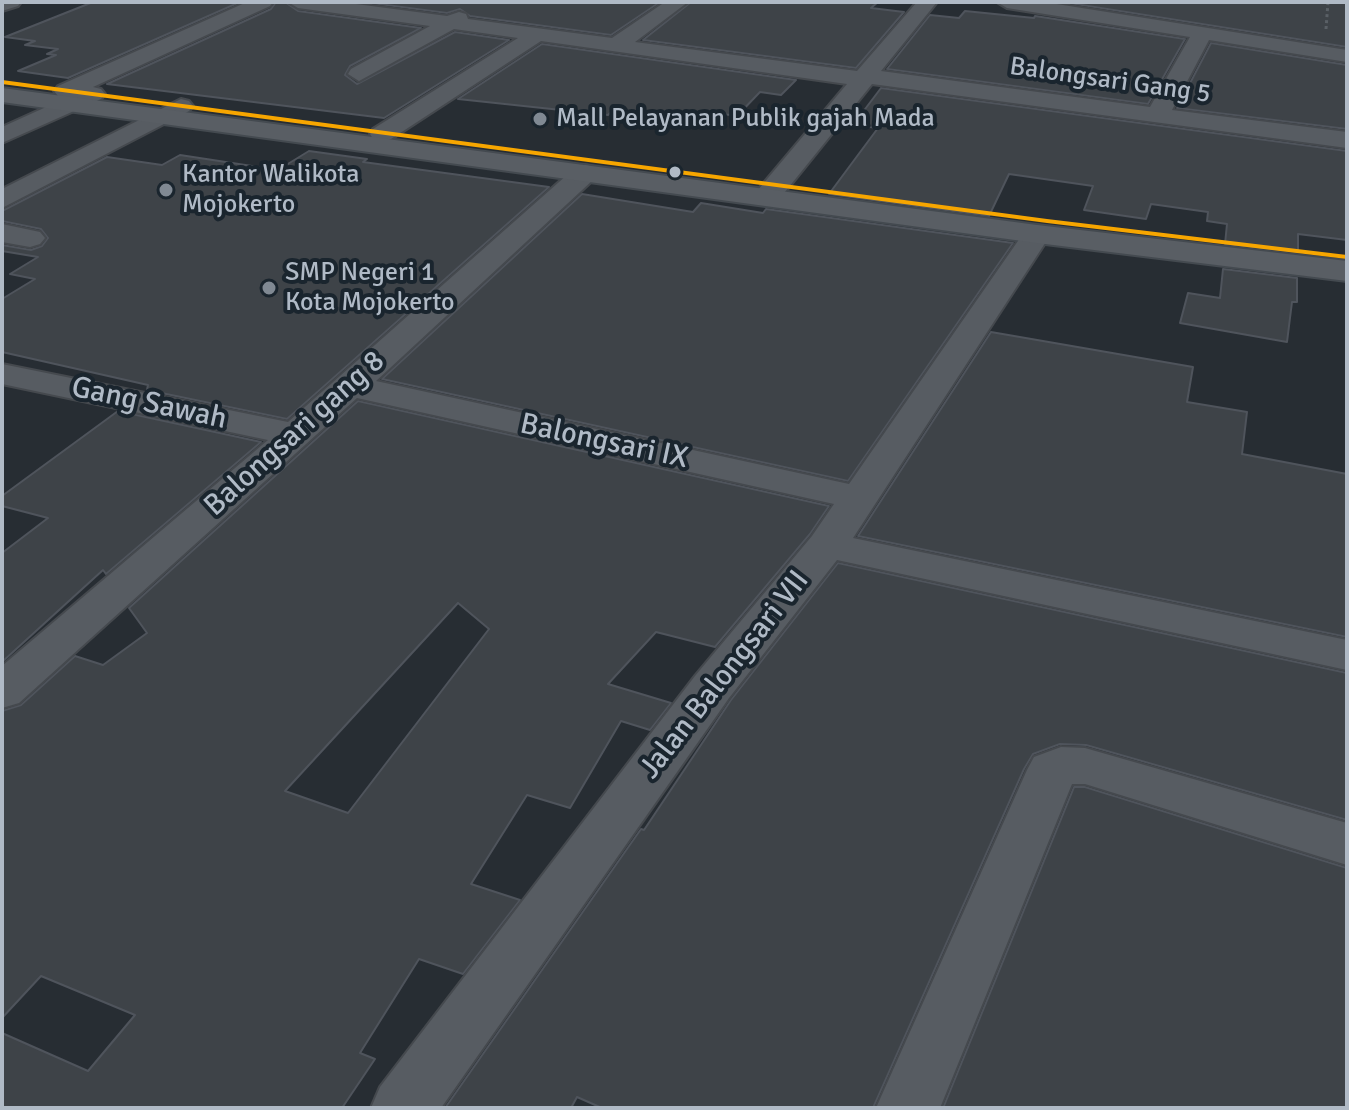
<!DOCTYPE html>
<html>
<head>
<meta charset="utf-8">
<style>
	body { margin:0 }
	#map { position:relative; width:1349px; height:1110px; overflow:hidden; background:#272d33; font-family:Signika,sans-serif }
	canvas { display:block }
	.frame { position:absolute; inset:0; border:4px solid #b0bac6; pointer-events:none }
</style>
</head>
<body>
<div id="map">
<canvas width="1349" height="1110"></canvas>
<div class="frame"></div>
</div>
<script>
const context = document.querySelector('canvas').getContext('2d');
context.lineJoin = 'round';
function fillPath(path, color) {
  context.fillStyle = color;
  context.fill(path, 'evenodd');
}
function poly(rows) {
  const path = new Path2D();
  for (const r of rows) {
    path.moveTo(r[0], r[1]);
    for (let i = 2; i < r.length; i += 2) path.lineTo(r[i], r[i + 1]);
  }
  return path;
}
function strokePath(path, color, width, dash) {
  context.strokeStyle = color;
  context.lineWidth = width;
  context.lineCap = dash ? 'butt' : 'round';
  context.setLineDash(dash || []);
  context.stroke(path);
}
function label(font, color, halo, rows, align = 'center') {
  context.font = font + ' Signika,sans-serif';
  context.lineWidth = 8;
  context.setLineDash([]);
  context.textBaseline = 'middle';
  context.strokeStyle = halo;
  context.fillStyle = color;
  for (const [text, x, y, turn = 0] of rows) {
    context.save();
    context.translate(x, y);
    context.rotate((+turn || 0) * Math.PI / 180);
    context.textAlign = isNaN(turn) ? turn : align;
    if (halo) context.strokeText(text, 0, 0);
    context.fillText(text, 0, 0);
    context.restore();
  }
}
const building = poly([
	[93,2,240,2,68,78,18,71,56,55,47,54,58,49,25,45,35,41,5,37,93,2],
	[276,2,285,2,298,11,421,28,350,66,345,75,357,84,455,32,509,40,384,118,107,84,271,9,276,2],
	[364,2,660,2,611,35,470,16,460,9,447,13,364,2],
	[691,2,878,2,871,8,904,12,856,68,643,40,691,2],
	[1063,2,1347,2,1347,47,1063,2],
	[965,11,1034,18,1035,16,1185,39,1148,104,887,69,930,15,959,18,965,11],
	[1211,43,1347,65,1347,129,1177,108,1211,43],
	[542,44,796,80,781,95,760,92,737,116,723,114,713,124,612,111,608,115,458,99,542,44],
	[881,88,1347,151,1347,240,1298,234,1298,252,1225,244,1227,224,1207,221,1208,212,1151,204,1146,219,1084,210,1093,186,1009,174,989,216,829,194,878,128,853,125,881,88],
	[309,151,367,159,363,162,549,187,287,419,147,390,148,385,2,352,2,299,35,279,10,274,38,257,2,251,2,245,31,250,42,246,48,238,41,229,2,221,2,211,107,157,162,165,180,155,278,170,309,151],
	[582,194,693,212,701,203,763,213,766,209,1013,243,848,481,382,379,582,194],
	[1223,269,1297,278,1297,302,1292,302,1287,342,1180,323,1188,293,1220,298,1223,269],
	[991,332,1193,367,1187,402,1247,412,1242,454,1347,474,1347,637,858,536,991,332],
	[358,401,829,506,810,534,715,647,656,632,608,684,671,703,650,730,621,721,570,808,527,795,471,884,520,900,463,974,419,959,360,1053,375,1059,342,1108,2,1108,2,1033,88,1071,135,1015,41,976,2,1018,2,711,21,705,75,656,103,665,147,633,129,608,358,401],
	[458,603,489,629,348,813,285,791,458,603],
	[118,411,261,442,106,574,103,570,2,662,2,553,48,518,2,506,2,496,118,411],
	[838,563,1347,673,1347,820,1086,745,1060,744,1033,754,1024,769,873,1108,602,1108,577,1097,571,1108,445,1108,641,829,644,830,731,700,838,563],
	[1074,787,1085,787,1347,868,1347,1108,943,1108,1074,787]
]);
const path = poly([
	[1326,29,1328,2]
]);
const minor = poly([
	[2,2,21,2,18,6,2,11,2,2],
	[247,2,273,2,270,6,93,87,101,89,105,94,101,99,2,143,2,127,66,98,58,96,54,91,58,86,247,2],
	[288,2,341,2,447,16,459,12,466,14,468,19,612,38,665,2,688,2,635,42,857,71,917,2,937,2,881,71,1150,107,1190,37,1007,8,997,2,1044,2,1347,50,1347,62,1209,40,1172,110,1347,132,1347,148,872,84,776,203,766,205,756,203,752,197,847,84,541,41,391,139,382,141,373,139,370,134,373,129,518,38,454,29,359,81,348,74,351,69,430,26,298,8,288,2],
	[181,99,189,101,193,106,189,111,2,208,2,189,181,99],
	[585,165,594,167,598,173,594,179,376,381,849,484,1027,228,1037,225,1047,228,1051,234,853,538,1347,640,1347,670,837,560,729,698,441,1108,371,1108,380,1087,695,676,812,536,834,504,357,398,19,703,2,708,2,666,268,440,2,384,2,364,288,422,576,167,585,165],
	[2,224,40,232,45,238,40,244,30,247,2,242,2,224],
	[1061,747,1085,748,1347,823,1347,865,1085,784,1072,784,940,1108,876,1108,1027,770,1034,757,1061,747]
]);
const major = poly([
	[2,88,1037,225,1347,261,1347,281,1037,243,2,102,2,88]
]);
const bus1 = poly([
	[2,80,1047,219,1347,255,1347,259,1047,223,2,84,2,80]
]);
const markers = [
	[540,119,8,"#808993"],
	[675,172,7,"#b0bac6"],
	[166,190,8,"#808993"],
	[269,288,8,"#808993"]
];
const farStreetnames = [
	["Balongsari Gang 5",1110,81,8]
];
const farPoinames = [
	["Mall Pelayanan Publik gajah Mada",556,119],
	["Kantor Walikota",182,175],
	["Mojokerto",182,205],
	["SMP Negeri 1",285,273],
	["Kota Mojokerto",285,303]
];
const streetNames = [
	["Gang Sawah",149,404,12],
	["Balongsari gang 8",295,434,-42],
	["Balongsari IX",604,442,12],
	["Jalan Balongsari VII",725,675,-52]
];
fillPath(building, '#3e4348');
strokePath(building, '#4f545c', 2);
strokePath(minor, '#45494e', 4);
strokePath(major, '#444a50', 4);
strokePath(path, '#5a6066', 3, [3, 3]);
fillPath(minor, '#575c62');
fillPath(major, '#595e64');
fillPath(bus1, '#f7a600');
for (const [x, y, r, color] of markers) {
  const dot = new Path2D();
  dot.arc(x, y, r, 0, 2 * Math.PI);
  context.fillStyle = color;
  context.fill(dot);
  strokePath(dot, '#1a252e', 3);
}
label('26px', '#b0bac6', '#1a252e', farStreetnames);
label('26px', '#b0bac6', '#1a252e', farPoinames, 'left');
label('30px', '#b0bac6', '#1a252e', streetNames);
</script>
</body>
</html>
